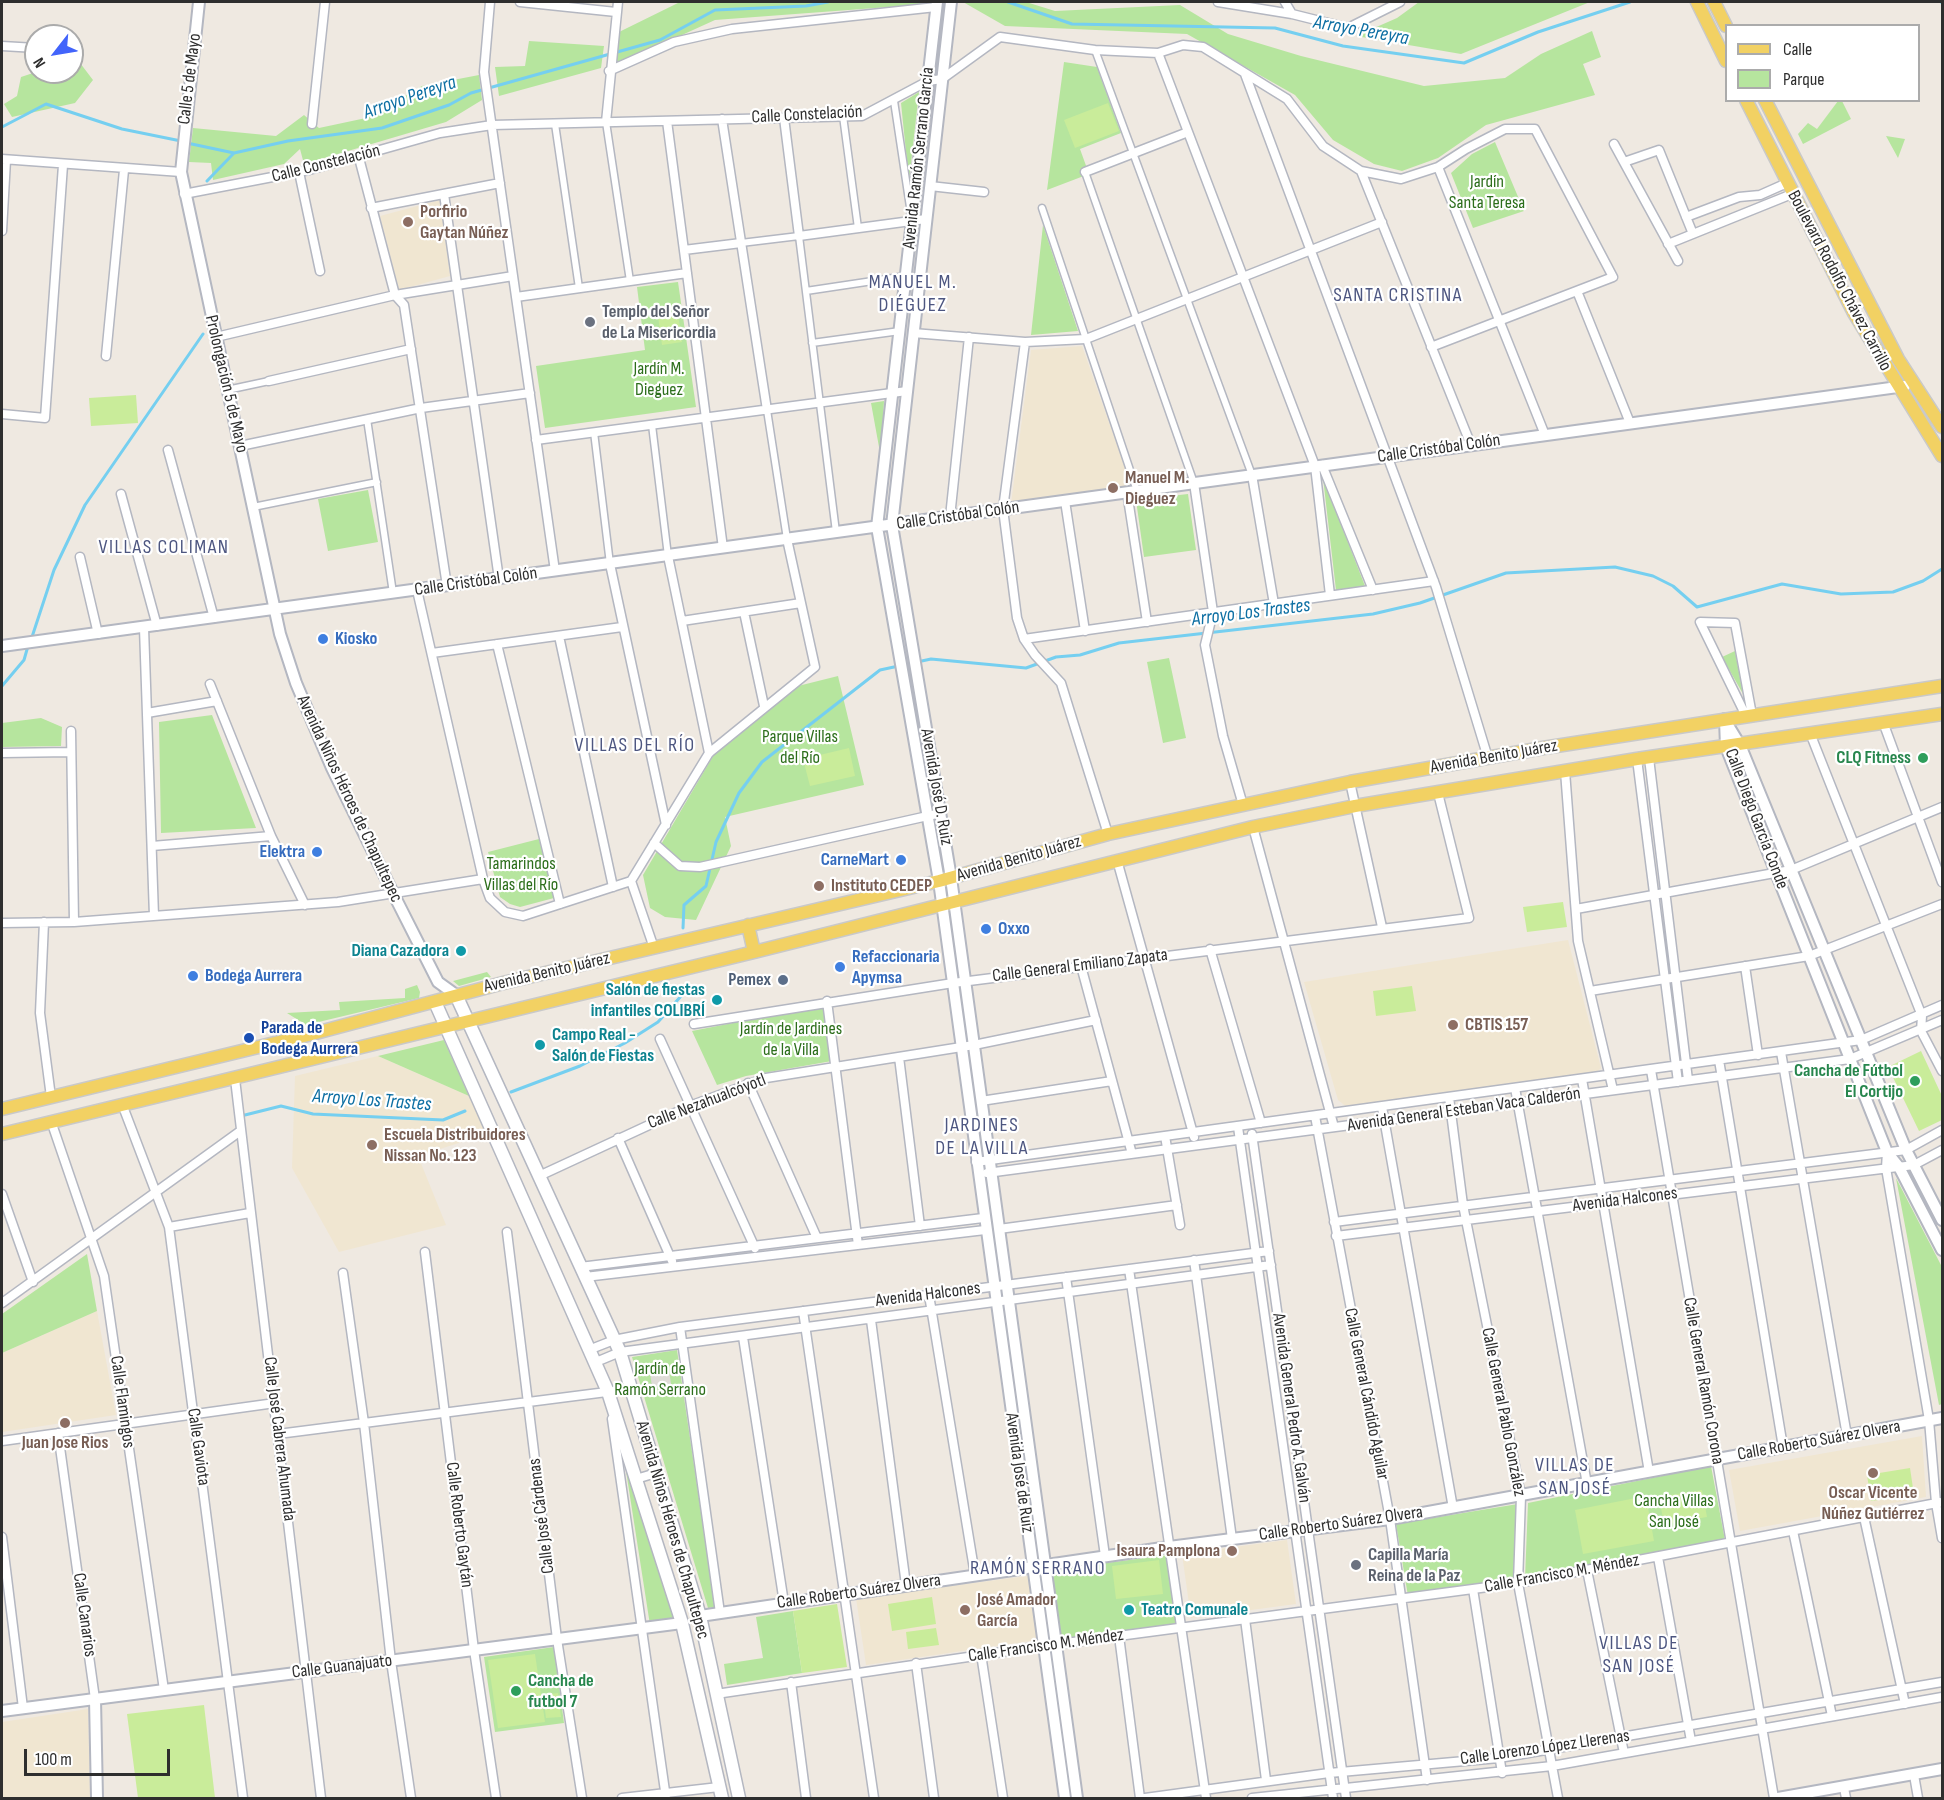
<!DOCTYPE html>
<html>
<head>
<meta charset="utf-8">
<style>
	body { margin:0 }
	#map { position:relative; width:1944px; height:1800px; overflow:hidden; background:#efe9e1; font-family:"Sofia Sans Condensed",sans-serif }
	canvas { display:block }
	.frame { position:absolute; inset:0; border:3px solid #2e2e2e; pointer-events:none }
	.legend { position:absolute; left:1725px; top:24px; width:195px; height:78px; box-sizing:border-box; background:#fff; border:2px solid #ababab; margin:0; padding:8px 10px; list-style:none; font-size:18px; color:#2e2e2e }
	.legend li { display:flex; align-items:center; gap:12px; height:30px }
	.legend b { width:30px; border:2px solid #ababab }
	.north { position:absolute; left:24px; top:24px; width:60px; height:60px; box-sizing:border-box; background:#fff; border:2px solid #ababab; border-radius:50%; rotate:239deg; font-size:16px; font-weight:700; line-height:24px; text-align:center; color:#2e2e2e }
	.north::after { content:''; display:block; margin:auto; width:21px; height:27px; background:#4264fb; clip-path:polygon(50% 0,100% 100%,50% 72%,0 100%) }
	.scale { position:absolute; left:24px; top:1749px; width:146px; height:27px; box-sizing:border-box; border:3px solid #2e2e2e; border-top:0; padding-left:8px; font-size:18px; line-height:21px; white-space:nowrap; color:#2e2e2e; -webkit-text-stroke:4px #fff; paint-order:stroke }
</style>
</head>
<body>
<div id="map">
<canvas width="1944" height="1800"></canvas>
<div class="frame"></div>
<ul class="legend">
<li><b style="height:8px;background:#f2d163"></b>Calle</li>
<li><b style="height:16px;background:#b6e59e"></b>Parque</li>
</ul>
<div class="north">N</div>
<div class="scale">100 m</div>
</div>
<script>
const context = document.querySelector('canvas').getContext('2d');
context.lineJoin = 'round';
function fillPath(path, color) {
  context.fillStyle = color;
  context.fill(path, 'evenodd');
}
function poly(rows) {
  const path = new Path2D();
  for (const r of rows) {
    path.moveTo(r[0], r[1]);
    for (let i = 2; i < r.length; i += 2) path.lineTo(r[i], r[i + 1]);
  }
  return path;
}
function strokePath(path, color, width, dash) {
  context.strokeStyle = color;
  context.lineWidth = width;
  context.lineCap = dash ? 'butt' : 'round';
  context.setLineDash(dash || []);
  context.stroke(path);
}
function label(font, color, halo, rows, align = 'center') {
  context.font = font + ' "Sofia Sans Condensed",sans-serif';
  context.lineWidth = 4.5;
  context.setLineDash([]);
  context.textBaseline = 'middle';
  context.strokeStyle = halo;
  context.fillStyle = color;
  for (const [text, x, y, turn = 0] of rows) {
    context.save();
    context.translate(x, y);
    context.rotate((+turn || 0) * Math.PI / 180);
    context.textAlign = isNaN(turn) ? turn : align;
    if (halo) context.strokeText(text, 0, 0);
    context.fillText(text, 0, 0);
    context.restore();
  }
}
const education = poly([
	[440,200,450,276,399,290,380,216],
	[1082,346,1131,485,1011,504,1031,350],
	[1568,940,1601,1068,1597,1072,1348,1108,1338,1100,1304,982],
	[378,1056,469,1096,487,1134,418,1156,446,1225,339,1252,292,1168,295,1076],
	[97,1311,116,1415,2,1432,2,1353],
	[1922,1436,1926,1497,1740,1531,1729,1470],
	[1287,1540,1296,1604,1191,1618,1182,1554],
	[1028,1576,1037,1640,866,1665,856,1598],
	[88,1709,90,1798,2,1798,2,1722]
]);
const green = poly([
	[680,2,930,2,929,4,715,20,616,65,619,32],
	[963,2,1026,2,1055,11,1180,5,1228,34,1301,56,1424,86,1505,78,1541,54,1592,31,1601,57,1583,64,1595,95,1486,125,1438,158,1402,171,1374,164,1333,140,1295,95,1187,34,1005,26],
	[1419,2,1590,2,1461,54,1356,36,1397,18],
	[529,41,604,46,601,68,499,96,495,67,525,66],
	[77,59,93,80,75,103,12,117,4,104,17,96,21,77,36,72,72,72,72,61],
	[1064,62,1097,67,1121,133,1080,149,1089,174,1047,190],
	[479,75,482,100,446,122,304,164,300,149,284,164,213,180,211,163,189,162,193,128,276,136,304,115,319,128,366,118,422,86],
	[919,92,909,181,901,103],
	[1838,101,1842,101,1851,119,1803,144,1798,134,1808,123,1817,129],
	[1886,136,1905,139,1898,158],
	[1495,142,1524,211,1473,228,1451,173,1472,154],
	[1043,225,1078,331,1031,335],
	[678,282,696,407,545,428,536,366,645,350,637,287],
	[884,401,881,458,871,403],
	[1323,478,1365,586,1336,590],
	[368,490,378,542,328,551,318,499],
	[1188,494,1196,550,1144,557,1136,500],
	[1735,651,1743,694,1722,657],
	[1169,658,1186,738,1163,743,1147,662],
	[838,676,864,785,725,817,731,846,696,920,665,917,650,908,643,875,716,751,794,687],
	[212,715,256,828,161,833,159,722],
	[41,718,62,727,61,746,2,747,2,723],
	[539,839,554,898,520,907,510,904,500,897,488,852],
	[487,972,491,977,459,986,453,981],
	[417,985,420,992,419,998,306,1025,287,1013,340,1010,339,1002,405,998,405,989],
	[824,1005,832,1061,746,1076,717,1085,692,1031],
	[444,1040,469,1096,378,1056],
	[1896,1178,1942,1267,1942,1404,1939,1405],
	[87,1254,97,1311,2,1353,2,1314],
	[677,1350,715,1607,708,1608,632,1357],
	[624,1458,676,1621,650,1625],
	[1711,1466,1725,1540,1525,1578,1528,1503],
	[1518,1504,1513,1580,1408,1596,1396,1524],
	[1168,1555,1177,1625,1061,1640,1052,1570],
	[793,1611,802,1673,727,1685,724,1664,763,1658,756,1617],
	[554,1647,564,1723,495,1732,484,1657]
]);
const pitch = poly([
	[1108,103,1119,131,1075,148,1064,120],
	[678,314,682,342,662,345,658,316],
	[136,395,138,423,91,426,89,398],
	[849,748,855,776,810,786,803,759],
	[1563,902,1567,927,1527,932,1523,907],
	[1412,986,1416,1011,1376,1016,1373,991],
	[1921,1051,1942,1096,1942,1120,1919,1131,1888,1067],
	[1910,1468,1914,1495,1871,1501,1867,1475],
	[1702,1490,1707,1517,1664,1524,1659,1497],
	[1646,1496,1654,1541,1583,1554,1575,1510],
	[1159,1560,1163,1594,1116,1599,1112,1566],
	[932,1597,936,1624,892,1631,888,1604],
	[837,1604,847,1667,802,1673,793,1611],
	[936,1628,939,1645,908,1649,906,1632],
	[535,1654,545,1722,498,1728,488,1660],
	[558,1693,561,1717,546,1718,543,1695],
	[204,1705,215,1798,138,1798,127,1714]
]);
const plaza = poly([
	[668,1363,671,1384,652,1387,649,1365]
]);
const stream = poly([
	[1008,2,1072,24,1275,28,1343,46,1464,63,1538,32,1630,2],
	[1941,2,1942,3],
	[2,127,46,104,122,129,181,141],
	[187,143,234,153,288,141,382,128,449,105,471,93,660,40,715,10,806,6,828,2],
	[207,181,234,153],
	[31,640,54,570,85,505,203,334],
	[2,686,24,660,28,646],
	[683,928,684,905,706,886,716,842,739,793,762,762,880,670,931,659,1026,668,1056,657,1080,655,1119,643,1373,614,1420,603,1506,573,1615,567,1653,576,1673,586,1697,607,1782,584,1841,594,1893,592,1923,581,1942,569],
	[511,1092,580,1066,625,1043,658,1022,690,986],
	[241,1116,281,1106,313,1114,443,1120,465,1111]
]);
const pedestrian = poly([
	[1095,50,1252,475],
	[894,101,910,207],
	[843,116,858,228],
	[606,122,630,281],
	[555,124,579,288],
	[1085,172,1194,483],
	[1042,208,1137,491],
	[741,243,799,236,836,532],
	[806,291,906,276],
	[812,343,900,331],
	[227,390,269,381],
	[767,410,787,539],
	[367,419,393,593],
	[652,425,668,556],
	[594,432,610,564],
	[253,507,377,482]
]);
const minor = poly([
	[490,2,484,72,555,571],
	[520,2,616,12],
	[1218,2,1292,14,1348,28,1400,2],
	[1285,2,1292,14],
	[2,46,36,48],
	[1158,53,1315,466,1330,595],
	[609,71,674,42,732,29,936,7],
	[1245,74,1436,587,1488,758],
	[784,118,799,236,926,219],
	[722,119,767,410],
	[667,121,723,548],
	[606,122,618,2],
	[312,124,325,2],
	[1614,144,1678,261],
	[359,158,395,295,404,305,447,586],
	[2,159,181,172],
	[1624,162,1659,150,1693,234],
	[1438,167,1545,435],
	[1361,171,1471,445],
	[299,172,320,271],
	[1085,172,1188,132],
	[930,186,984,192],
	[184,194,309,170,440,133,492,125,862,116,928,81,942,79,1000,37,1095,50,1158,53,1183,45,1203,47,1287,99,1323,146,1361,171,1401,179,1438,167,1466,149,1505,129,1535,129,1613,277,1431,347],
	[444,194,499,579],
	[371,208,500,183],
	[1686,217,1739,197,1760,195,1787,183],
	[2,231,6,160],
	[1668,244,1792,194],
	[684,250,741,243],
	[1577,291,1630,423],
	[516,297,687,273],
	[913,333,1025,342,1086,339,1382,222],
	[216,337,395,295,513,276],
	[1025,342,1003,509,1017,618,1024,639,1035,655,1061,683,1108,834],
	[106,356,124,170],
	[269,381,411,349],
	[2,414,45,418,63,165],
	[536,440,907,391],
	[240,446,421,408,530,393],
	[168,450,214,618],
	[1322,465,1373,590],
	[1252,475,1274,604],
	[1194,483,1213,612,1205,645,1223,736,1243,805],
	[1127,492,1147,622],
	[121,494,157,626],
	[1065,501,1085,631],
	[950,517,969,337],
	[668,556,709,753],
	[80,557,98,634],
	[610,564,666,825],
	[417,590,483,879,490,898,505,912,523,916,631,881],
	[744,612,764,706],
	[682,621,801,603],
	[144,628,154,916],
	[559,636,613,887],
	[1024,639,1434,581],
	[497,644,560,904],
	[432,653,622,627],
	[210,684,271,836,305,905],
	[147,713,217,701],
	[1746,716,1700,622,1735,623,1752,715],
	[1883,722,1942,882],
	[71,731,74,922],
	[1810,733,1922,1016,1921,1031,1942,1071],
	[2,753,71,752],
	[1649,758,1688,1080],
	[1637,759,1678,1082],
	[1565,771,1578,941,1613,1090],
	[1350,782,1382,927],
	[1253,827,1334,1127],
	[654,843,680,866,700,867,941,813],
	[152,846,271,836],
	[1117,860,1194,1137],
	[631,881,709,753,815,667,787,539],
	[631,881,654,948],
	[1576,909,1791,870,1942,807],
	[44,922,40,1013,51,1097],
	[2,923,74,922,338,902,483,879],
	[1210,949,1261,1123],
	[1081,966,1132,1154],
	[1745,966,1758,1055],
	[1590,991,1809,956,1942,904],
	[827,1001,858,1245],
	[694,1024,953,983,1469,918,1438,793],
	[660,1039,755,1248],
	[1781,1052,1847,1436],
	[899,1057,920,1226],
	[1719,1060,1783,1447],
	[1651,1070,1774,1798],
	[235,1079,321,1798],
	[1582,1079,1649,1472],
	[748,1083,817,1238],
	[1515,1088,1587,1484],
	[1449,1097,1463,1205,1521,1496,1518,1583,1558,1798],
	[981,1101,1112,1081],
	[122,1104,169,1227,243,1798],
	[1382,1107,1453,1508],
	[1315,1116,1390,1519,1427,1780],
	[51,1121,104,1276,164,1690],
	[1238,1127,1333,1798],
	[1252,1134,1346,1798],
	[1165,1136,1180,1225],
	[618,1138,672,1261],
	[1887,1152,1886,1168,1929,1420,1936,1503,1942,1538],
	[976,1162,1861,1040,1942,1005],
	[987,1173,1850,1059,1942,1020],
	[539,1176,690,1106,766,1078,974,1045,1096,1020],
	[2,1194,33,1282],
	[1334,1222,1906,1150,1942,1130],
	[169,1227,250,1213],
	[999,1229,1177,1205],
	[507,1232,557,1639,582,1798],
	[1336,1236,1914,1165,1942,1150],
	[425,1252,474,1650,496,1798],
	[1194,1260,1232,1539],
	[580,1267,983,1218],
	[1129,1269,1206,1798],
	[343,1273,364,1423,391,1661,411,1798],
	[585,1277,985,1230],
	[1066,1277,1105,1556],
	[929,1295,975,1575],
	[2,1303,239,1132],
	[803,1311,874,1798],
	[871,1320,906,1585],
	[680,1327,720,1613],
	[743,1337,784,1603],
	[591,1349,614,1340,680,1327,1269,1251],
	[596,1362,620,1352,1271,1265],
	[612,1419,666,1798],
	[58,1433,95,1699],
	[278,1434,630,1389],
	[2,1441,275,1403],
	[636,1479,656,1473],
	[1864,1517,1905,1704],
	[1793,1531,1832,1716],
	[2,1537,23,1708],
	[1658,1557,1691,1741],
	[1587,1570,1624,1753],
	[1473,1589,1502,1773],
	[1245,1619,1266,1780],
	[1119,1636,1140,1798],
	[981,1654,1003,1798],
	[916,1663,934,1798],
	[791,1682,806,1798],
	[716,1694,1043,1646,1518,1583,1942,1502],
	[1914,1775,1918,1798],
	[1844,1788,1846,1798],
	[622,1798,719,1787],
	[1145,1798,1329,1773,1499,1758,1942,1682],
	[1252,1798,1552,1766,1942,1697]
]);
const tertiary = poly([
	[199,2,181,172,280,634,296,683,332,768,394,895,438,982,456,995],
	[937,2,877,527,939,881,1065,1798],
	[951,2,892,525,951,878,1077,1798],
	[2,646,1905,386],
	[1725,719,1726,747,1887,1152,1899,1167,1942,1250],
	[1726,722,1740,745,1906,1150,1942,1220],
	[700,1616,1169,1547,1390,1519,1942,1418],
	[95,1699,97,1798],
	[2,1711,682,1623],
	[1778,1798,1942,1769]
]);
const secondary = poly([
	[456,995,620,1352,700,1616,739,1798],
	[435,1002,608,1392,682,1623,722,1798]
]);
const primary = poly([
	[1697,2,1726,61],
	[1714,2,1726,26],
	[1746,100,1854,313,1942,456],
	[1765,100,1898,359,1942,427],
	[748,925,754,952],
	[2,1109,308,1035,507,982,939,881,1108,834,1350,782,1543,748,1942,686],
	[2,1134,754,952,1253,827,1355,806,1637,759,1942,714]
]);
const markers = [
	[408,222,6,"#8d6e63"],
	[590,322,6,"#6b7280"],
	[1113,488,6,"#8d6e63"],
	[323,639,6,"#3f7fe0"],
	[1923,758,6,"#2e9e5b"],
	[317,852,6,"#3f7fe0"],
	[901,860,6,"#3f7fe0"],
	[819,886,6,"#8d6e63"],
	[986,929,6,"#3f7fe0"],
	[461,951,6,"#0f9aa8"],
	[840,967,6,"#3f7fe0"],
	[193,976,6,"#3f7fe0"],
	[783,980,6,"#5c6f8a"],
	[717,1000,6,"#0f9aa8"],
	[1453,1025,6,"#8d6e63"],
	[249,1038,6,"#1a4fb4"],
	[540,1045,6,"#0f9aa8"],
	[1915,1081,6,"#2e9e5b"],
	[372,1145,6,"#8d6e63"],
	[65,1423,6,"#8d6e63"],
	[1873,1473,6,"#8d6e63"],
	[1232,1551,6,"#8d6e63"],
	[1356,1565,6,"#6b7280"],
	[965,1610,6,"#8d6e63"],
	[1129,1610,6,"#0f9aa8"],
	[516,1691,6,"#2e9e5b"]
];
const streetNames = [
	["Calle 5 de Mayo",190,79,-83],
	["Calle Constelación",807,115,-3],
	["Avenida Ramón Serrano García",919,158,-84],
	["Calle Constelación",326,164,-14],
	["Boulevard Rodolfo Chávez Carrillo",1839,281,62],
	["Prolongación 5 de Mayo",226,384,77],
	["Calle Cristóbal Colón",1439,449,-8],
	["Calle Cristóbal Colón",958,516,-8],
	["Calle Cristóbal Colón",476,582,-8],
	["Avenida Benito Juárez",1494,757,-10],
	["Avenida José D. Ruiz",936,787,80],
	["Avenida Niños Héroes de Chapultepec",349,799,65],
	["Calle Diego García Conde",1756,819,69],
	["Avenida Benito Juárez",1019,859,-16],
	["Calle General Emiliano Zapata",1080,966,-7],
	["Avenida Benito Juárez",547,973,-13],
	["Calle Nezahualcóyotl",707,1102,-21],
	["Avenida General Esteban Vaca Calderón",1464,1110,-8],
	["Avenida Halcones",1625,1200,-7],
	["Avenida Halcones",928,1295,-7],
	["Calle General Ramón Corona",1703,1381,80],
	["Calle General Cándido Aguilar",1366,1394,79],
	["Calle Flamingos",122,1402,82],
	["Avenida General Pedro A. Galván",1291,1408,82],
	["Calle General Pablo González",1503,1412,79],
	["Calle José Cabrera Ahumada",279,1439,83],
	["Calle Roberto Suárez Olvera",1819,1441,-10],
	["Calle Gaviota",198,1447,82],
	["Avenida José de Ruiz",1019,1473,82],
	["Calle José Cárdenas",542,1516,-97],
	["Calle Roberto Suárez Olvera",1341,1524,-8],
	["Calle Roberto Gaytán",459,1525,83],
	["Avenida Niños Héroes de Chapultepec",672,1530,74],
	["Calle Francisco M. Méndez",1562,1574,-10],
	["Calle Roberto Suárez Olvera",859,1592,-8],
	["Calle Canarios",84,1615,82],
	["Calle Francisco M. Méndez",1046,1646,-8],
	["Calle Guanajuato",342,1667,-7],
	["Calle Lorenzo López Llerenas",1545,1748,-8]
];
const parkNames = [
	["Jardín",1487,182],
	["Santa Teresa",1487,203],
	["Jardín M.",659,369],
	["Dieguez",659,390],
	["Parque Villas",800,737],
	["del Río",800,758],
	["Tamarindos",521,864],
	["Villas del Río",521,885],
	["Jardín de Jardines",791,1029],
	["de la Villa",791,1050],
	["Jardín de",660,1369],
	["Ramón Serrano",660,1390],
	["Cancha Villas",1674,1501],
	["San José",1674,1522]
];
const educationNames = [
	["Porfirio",420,212],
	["Gaytan Núñez",420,233],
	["Manuel M.",1125,478],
	["Dieguez",1125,499],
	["Instituto CEDEP",831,886],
	["CBTIS 157",1465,1025],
	["Escuela Distribuidores",384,1135],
	["Nissan No. 123",384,1156],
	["Juan Jose Rios",65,1443,"center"],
	["Oscar Vicente",1873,1493,"center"],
	["Núñez Gutiérrez",1873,1514,"center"],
	["Isaura Pamplona",1220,1551,"right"],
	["José Amador",977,1600],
	["García",977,1621]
];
const worshipNames = [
	["Templo del Señor",602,312],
	["de La Misericordia",602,333],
	["Capilla María",1368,1555],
	["Reina de la Paz",1368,1576]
];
const shopNames = [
	["Kiosko",335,639],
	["Elektra",305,852,"right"],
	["CarneMart",889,860,"right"],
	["Oxxo",998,929],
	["Refaccionaria",852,957],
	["Apymsa",852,978],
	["Bodega Aurrera",205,976]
];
const leisureNames = [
	["CLQ Fitness",1911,758],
	["Cancha de Fútbol",1903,1071],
	["El Cortijo",1903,1092],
	["Cancha de",528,1681,"left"],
	["futbol 7",528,1702,"left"]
];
const cultureNames = [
	["Diana Cazadora",449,951],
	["Salón de fiestas",705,990],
	["infantiles COLIBRÍ",705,1011],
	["Campo Real -",552,1035,"left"],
	["Salón de Fiestas",552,1056,"left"],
	["Teatro Comunale",1141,1610,"left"]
];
const serviceNames = [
	["Pemex",771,980]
];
const transitNames = [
	["Parada de",261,1028],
	["Bodega Aurrera",261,1049]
];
const waterNames = [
	["Arroyo Pereyra",1361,31,10],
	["Arroyo Pereyra",410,98,-19],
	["Arroyo Los Trastes",1251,613,-7],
	["Arroyo Los Trastes",372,1101,4]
];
const neighbourhoodNames = [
	["MANUEL M.",913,283],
	["DIÉGUEZ",913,306],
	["SANTA CRISTINA",1398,296],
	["VILLAS COLIMAN",164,548],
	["VILLAS DEL RÍO",635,746],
	["JARDINES",982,1126],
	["DE LA VILLA",982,1149],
	["VILLAS DE",1575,1466],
	["SAN JOSÉ",1575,1489],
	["RAMÓN SERRANO",1038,1569],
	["VILLAS DE",1639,1644],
	["SAN JOSÉ",1639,1667]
];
fillPath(education, '#f0e6d1');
fillPath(green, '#b6e59e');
fillPath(pitch, '#c9ec9a');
fillPath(plaza, '#dfdcd8');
strokePath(stream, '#75cff0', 3);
strokePath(pedestrian, '#b4b7c1', 9);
strokePath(minor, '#b4b7c1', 11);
strokePath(tertiary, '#b4b7c1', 14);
strokePath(secondary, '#b4b7c1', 15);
strokePath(primary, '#c9c9c9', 15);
strokePath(pedestrian, '#fff', 6);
strokePath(minor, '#fff', 8);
strokePath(tertiary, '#fff', 10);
strokePath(secondary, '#fff', 12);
strokePath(primary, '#f2d163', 12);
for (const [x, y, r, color] of markers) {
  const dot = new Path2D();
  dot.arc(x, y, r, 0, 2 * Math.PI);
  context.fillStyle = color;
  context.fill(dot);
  strokePath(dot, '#fff', 2);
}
label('18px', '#2e2e2e', '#fff', streetNames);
label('18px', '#2c6e1b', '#fff', parkNames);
label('bold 18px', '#785e54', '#fff', educationNames, 'left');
label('bold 18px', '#5b616d', '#fff', worshipNames, 'left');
label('bold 18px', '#366cbe', '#fff', shopNames, 'left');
label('bold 18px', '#27864d', '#fff', leisureNames, 'right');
label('bold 18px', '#0d838f', '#fff', cultureNames, 'right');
label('bold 18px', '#4e5e75', '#fff', serviceNames, 'right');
label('bold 18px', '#164399', '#fff', transitNames, 'left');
label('italic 20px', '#0d6fa3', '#fff', waterNames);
context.letterSpacing = '1.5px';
label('20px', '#4d5680', '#fff', neighbourhoodNames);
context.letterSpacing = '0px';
</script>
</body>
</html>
